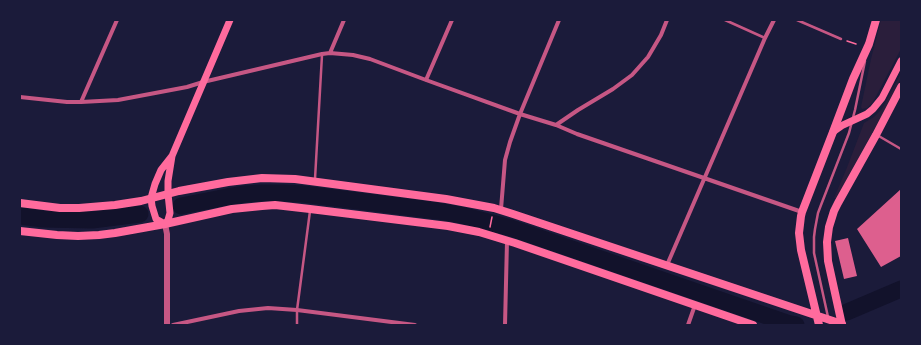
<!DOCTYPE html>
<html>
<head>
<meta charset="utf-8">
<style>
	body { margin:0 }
	#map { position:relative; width:921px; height:345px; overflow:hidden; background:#1b1b3a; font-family:Manrope,sans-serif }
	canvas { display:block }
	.frame { position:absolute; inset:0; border:21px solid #1b1b3a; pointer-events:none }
</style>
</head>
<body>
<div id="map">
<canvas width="921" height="345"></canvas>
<div class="frame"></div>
</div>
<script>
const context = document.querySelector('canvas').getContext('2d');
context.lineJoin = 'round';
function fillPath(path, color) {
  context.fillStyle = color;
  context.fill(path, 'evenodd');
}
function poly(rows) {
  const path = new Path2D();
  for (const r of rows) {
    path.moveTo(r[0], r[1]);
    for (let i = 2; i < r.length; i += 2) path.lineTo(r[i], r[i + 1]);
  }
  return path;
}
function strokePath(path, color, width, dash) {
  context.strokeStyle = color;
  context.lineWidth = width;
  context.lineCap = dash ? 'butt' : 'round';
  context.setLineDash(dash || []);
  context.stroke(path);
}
const green = poly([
	[881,20,901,20,901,49,873,102,867,108,862,109,861,107,871,59],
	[901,73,901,78,880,119,836,198,834,198,846,170,864,123,874,117,882,109]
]);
const river = poly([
	[181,206,227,197,245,194,262,193,283,193,303,194,438,211,461,215,511,228,790,324,796,325],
	[20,216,43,219,92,220,140,214],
	[847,312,901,289]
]);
const building = poly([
	[901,189,901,256,881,267,857,229],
	[848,238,857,276,844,279,835,241]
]);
const path = poly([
	[847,41,856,44],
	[490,227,492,217]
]);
const service = poly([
	[725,20,765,38],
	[797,20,841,39],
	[877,135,901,149],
	[315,179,322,55],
	[828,317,814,253,814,237,815,229,818,213,821,205,849,133,855,110,865,61],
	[297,325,297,310,310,211]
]);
const minor = poly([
	[330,53,344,20],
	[426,80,452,20],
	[20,97,67,102,81,102,118,100,187,87,203,82,322,54,330,53,353,55,370,59,426,80,520,114,556,125,577,134,802,212],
	[81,102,117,20],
	[556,125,578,110,613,89,632,75,648,57,661,35,667,20],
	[501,209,505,160,510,142,520,114,559,20],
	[667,265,765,38,774,20],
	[173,325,239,311,268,308,297,310,415,325],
	[505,325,507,241],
	[688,325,695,305]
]);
const tertiary = poly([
	[165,224,167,234,167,325]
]);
const secondary = poly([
	[833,132,843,125,867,114,873,109,882,98,901,61],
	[172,156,161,170,155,184,151,198,152,206,156,219,165,224,168,220,170,213,168,194,168,181,172,156,230,20]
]);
const primary = poly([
	[20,203,60,208,79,208,115,205,141,201,179,191,228,182,262,178,295,179,446,199,494,208,513,214,842,324],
	[20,231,57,235,78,236,99,235,115,233,165,224,232,209,262,206,275,205,310,209,448,226,479,232,515,243,753,325],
	[819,325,801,250,799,233,801,216,802,212,833,132,853,79,869,44,876,20],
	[842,325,828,261,827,242,829,227,834,211,838,203,876,135,901,87]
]);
fillPath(green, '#2a1e3b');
strokePath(river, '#12122b', 17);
fillPath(building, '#dd5f8e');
strokePath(path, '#ff6b9d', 1.5);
strokePath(service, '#c65784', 2.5);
strokePath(minor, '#c65784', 4);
strokePath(tertiary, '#c65784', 6);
strokePath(secondary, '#ff6b9d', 7);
strokePath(primary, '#ff6b9d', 8);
</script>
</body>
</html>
